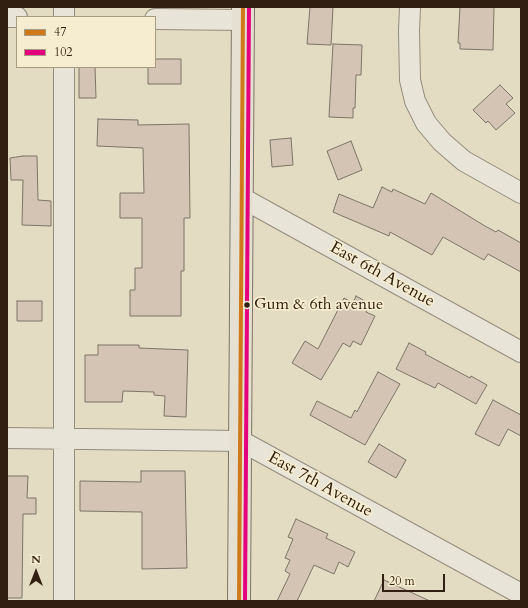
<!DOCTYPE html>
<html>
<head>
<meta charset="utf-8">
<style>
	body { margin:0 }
	#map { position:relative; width:528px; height:608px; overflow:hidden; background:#e3dbc2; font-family:Cardo,serif }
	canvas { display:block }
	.frame { position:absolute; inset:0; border:8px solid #312011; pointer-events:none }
	.legend { position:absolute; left:16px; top:16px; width:140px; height:52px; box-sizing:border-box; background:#f6eccf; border:1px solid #a79a83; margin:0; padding:5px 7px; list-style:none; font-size:12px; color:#312011 }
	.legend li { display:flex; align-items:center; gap:8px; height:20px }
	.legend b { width:20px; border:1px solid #a79a83 }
	.north { position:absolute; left:16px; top:552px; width:40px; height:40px; -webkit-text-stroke:3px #f6eccf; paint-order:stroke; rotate:0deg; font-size:11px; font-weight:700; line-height:16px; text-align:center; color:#312011 }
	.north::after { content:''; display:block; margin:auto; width:14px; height:18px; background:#312011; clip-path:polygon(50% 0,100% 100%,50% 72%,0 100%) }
	.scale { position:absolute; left:382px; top:574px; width:63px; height:18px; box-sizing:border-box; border:2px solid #312011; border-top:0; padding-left:5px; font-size:12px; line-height:14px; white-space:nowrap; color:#312011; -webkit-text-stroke:3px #f6eccf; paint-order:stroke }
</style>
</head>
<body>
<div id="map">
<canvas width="528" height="608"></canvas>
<div class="frame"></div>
<ul class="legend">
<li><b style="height:5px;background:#cf791b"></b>47</li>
<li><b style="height:5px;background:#e5007d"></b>102</li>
</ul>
<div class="north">N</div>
<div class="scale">20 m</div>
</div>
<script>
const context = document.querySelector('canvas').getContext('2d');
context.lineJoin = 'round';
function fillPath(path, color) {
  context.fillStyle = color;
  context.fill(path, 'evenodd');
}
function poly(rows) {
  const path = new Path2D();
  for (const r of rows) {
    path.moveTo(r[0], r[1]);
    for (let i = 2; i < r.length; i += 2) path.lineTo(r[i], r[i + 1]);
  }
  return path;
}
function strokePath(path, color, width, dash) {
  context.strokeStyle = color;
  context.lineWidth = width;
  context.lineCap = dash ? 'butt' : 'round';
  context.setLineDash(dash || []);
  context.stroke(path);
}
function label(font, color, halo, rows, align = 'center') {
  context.font = font + ' Cardo,serif';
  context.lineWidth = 3.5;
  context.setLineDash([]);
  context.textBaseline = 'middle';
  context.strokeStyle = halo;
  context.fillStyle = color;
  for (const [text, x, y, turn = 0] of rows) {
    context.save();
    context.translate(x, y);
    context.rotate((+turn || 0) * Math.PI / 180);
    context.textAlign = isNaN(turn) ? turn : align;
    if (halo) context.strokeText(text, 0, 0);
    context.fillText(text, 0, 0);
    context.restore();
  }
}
const building = poly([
	[310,7,333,7,331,45,307,44,310,7],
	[460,7,494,7,493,50,460,49,460,43,458,43,460,7],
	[333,44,362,45,361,75,356,75,355,108,353,108,353,118,329,117,333,44],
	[155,59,181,59,181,84,148,84,148,67,155,67,155,59],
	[79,67,95,67,96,98,79,98,79,67],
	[500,85,513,98,506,104,515,113,496,130,488,121,486,123,473,110,500,85],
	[98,119,138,120,138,125,189,124,190,218,184,218,184,271,181,271,181,316,130,316,130,290,135,290,135,268,142,268,142,218,120,218,120,193,144,193,143,148,97,146,98,119],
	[291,138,293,165,272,167,270,140,291,138],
	[351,141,362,170,338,180,327,151,351,141],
	[23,156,37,156,38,200,51,201,51,226,22,225,23,180,11,180,10,158,23,156],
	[382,187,392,192,393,189,425,204,431,193,485,226,496,232,498,230,521,243,521,272,488,254,484,260,443,237,432,255,390,232,389,236,333,212,339,194,373,208,382,187],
	[356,296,370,304,366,312,375,316,361,345,353,341,350,347,343,343,321,380,292,363,305,341,318,349,344,298,353,303,356,296],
	[17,301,42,301,42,321,17,321,17,301],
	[409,343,426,352,425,354,470,378,471,376,487,385,476,404,438,383,435,388,396,369,409,343],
	[98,345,139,345,139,348,188,350,186,417,164,416,165,396,154,395,154,392,123,391,122,402,85,402,85,355,98,355,98,345],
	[378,372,400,384,365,445,310,415,317,401,351,418,355,410,357,412,378,372],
	[493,400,521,415,521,436,508,429,499,446,475,434,493,400],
	[379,444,406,460,396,478,368,462,379,444],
	[141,471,185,471,187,568,142,569,142,512,80,511,80,481,141,482,141,471],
	[7,476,28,476,27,498,36,498,36,514,23,514,22,598,7,598,7,476],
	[296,519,328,534,326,538,355,552,348,567,339,562,334,574,314,565,297,601,277,601,290,574,285,571,290,560,285,558,293,539,288,537,296,519],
	[384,580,430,601,374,601,384,580]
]);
const minor = poly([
	[410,7,409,31,410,80,415,101,426,123,442,142,464,161,521,193],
	[7,17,17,17],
	[64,17,64,7],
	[155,19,243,20],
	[242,198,521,352],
	[7,438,241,441,521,594],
	[64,601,64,67]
]);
const major = poly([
	[239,601,243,7]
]);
const bus1 = poly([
	[239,601,243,7]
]);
const bus2 = poly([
	[245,601,249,7]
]);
const markers = [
	[247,305,3.5,"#312011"]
];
const busNames = [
	["Gum & 6th avenue",254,305]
];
const streetNames = [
	["East 6th Avenue",382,275,29],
	["East 7th Avenue",320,485,29]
];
fillPath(building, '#d4c4b4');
strokePath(building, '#7c7566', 1);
strokePath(minor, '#948d7e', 22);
strokePath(major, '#7c7566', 24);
strokePath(minor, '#e8e4d8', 20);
strokePath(major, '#e5e0d1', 22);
strokePath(bus1, '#cf791b', 4);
strokePath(bus2, '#e5007d', 4);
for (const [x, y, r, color] of markers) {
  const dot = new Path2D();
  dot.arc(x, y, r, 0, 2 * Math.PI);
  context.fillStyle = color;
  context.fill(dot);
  strokePath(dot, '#f6eccf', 1.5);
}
label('16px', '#312011', '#f6eccf', busNames, 'left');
label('17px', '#312011', '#f6eccf', streetNames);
</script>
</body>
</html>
